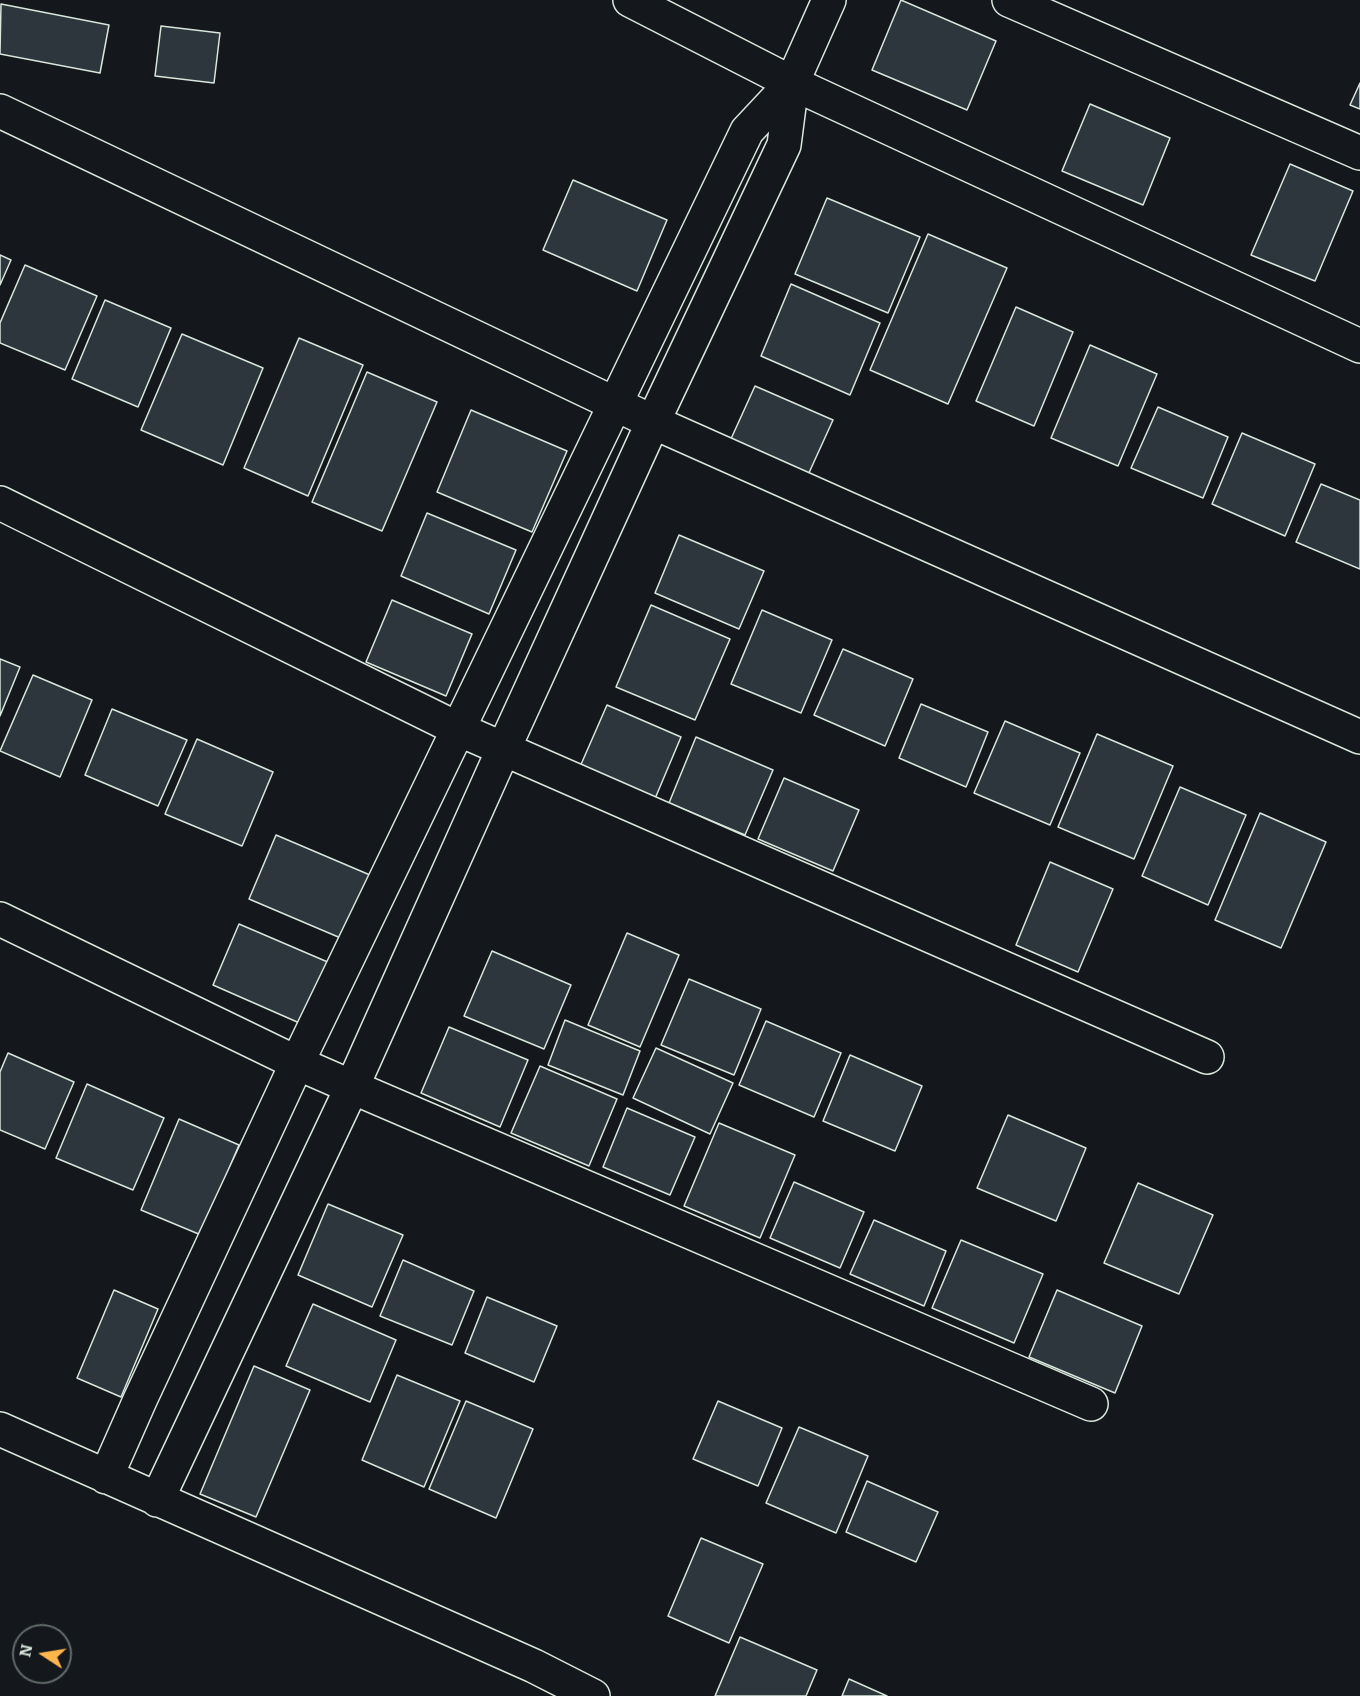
<!DOCTYPE html>
<html>
<head>
<meta charset="utf-8">
<style>
	body { margin:0 }
	#map { position:relative; width:1360px; height:1696px; overflow:hidden; background:#14181c; font-family:Bitter,serif }
	canvas { display:block }
	.north { position:absolute; left:12px; top:1624px; width:60px; height:60px; box-sizing:border-box; background:#14181c; border:2px solid #626a69; border-radius:50%; rotate:282deg; font-size:16px; font-weight:700; line-height:24px; text-align:center; color:#d8e6dc }
	.north::after { content:''; display:block; margin:auto; width:21px; height:27px; background:#ffb74d; clip-path:polygon(50% 0,100% 100%,50% 72%,0 100%) }
</style>
</head>
<body>
<div id="map">
<canvas width="1360" height="1696"></canvas>
<div class="north">N</div>
</div>
<script>
const context = document.querySelector('canvas').getContext('2d');
context.lineJoin = 'round';
function fillPath(path, color) {
  context.fillStyle = color;
  context.fill(path, 'evenodd');
}
function poly(rows) {
  const path = new Path2D();
  for (const r of rows) {
    path.moveTo(r[0], r[1]);
    for (let i = 2; i < r.length; i += 2) path.lineTo(r[i], r[i + 1]);
  }
  return path;
}
function strokePath(path, color, width, dash) {
  context.strokeStyle = color;
  context.lineWidth = width;
  context.lineCap = dash ? 'butt' : 'round';
  context.setLineDash(dash || []);
  context.stroke(path);
}
const building = poly([
	[901,0,996,41,967,110,872,70,901,0],
	[1,4,109,25,100,73,0,54,1,4],
	[161,26,220,33,214,83,155,76,161,26],
	[1360,83,1360,109,1350,105,1360,83],
	[1090,104,1170,138,1143,205,1062,171,1090,104],
	[1290,164,1353,191,1315,281,1251,255,1290,164],
	[573,180,667,220,637,291,543,250,573,180],
	[827,198,920,237,888,313,795,274,827,198],
	[928,234,1007,268,948,404,870,370,928,234],
	[0,255,11,260,0,285,0,255],
	[25,265,97,296,65,370,0,343,0,323,25,265],
	[791,284,880,323,850,395,761,356,791,284],
	[105,300,171,328,138,407,72,379,105,300],
	[1016,307,1073,332,1034,426,976,401,1016,307],
	[182,334,263,368,223,465,141,430,182,334],
	[299,338,363,365,308,496,244,468,299,338],
	[1090,345,1157,374,1118,466,1051,438,1090,345],
	[367,372,437,402,382,531,312,502,367,372],
	[755,386,833,420,808,475,730,441,755,386],
	[1158,407,1228,437,1203,498,1131,468,1158,407],
	[471,410,567,451,532,532,437,492,471,410],
	[1242,433,1315,464,1285,536,1212,504,1242,433],
	[1321,484,1360,500,1360,569,1296,542,1321,484],
	[427,513,516,550,489,614,401,576,427,513],
	[679,535,764,571,739,629,655,593,679,535],
	[392,600,472,634,446,696,366,662,392,600],
	[651,605,730,639,695,720,616,687,651,605],
	[762,610,832,640,801,713,731,684,762,610],
	[843,649,913,679,885,746,814,715,843,649],
	[0,659,20,667,0,716,0,659],
	[33,675,92,700,60,777,0,751,33,675],
	[921,704,988,732,966,787,899,758,921,704],
	[607,705,681,737,654,801,579,769,607,705],
	[112,709,187,740,158,806,85,775,112,709],
	[1005,721,1080,753,1050,825,974,793,1005,721],
	[1097,734,1173,766,1134,859,1058,827,1097,734],
	[696,737,773,770,745,835,669,803,696,737],
	[197,739,273,772,242,846,165,814,197,739],
	[784,778,859,810,833,871,758,839,784,778],
	[1180,787,1246,815,1208,905,1142,876,1180,787],
	[1260,813,1326,842,1281,948,1215,920,1260,813],
	[276,835,370,875,343,939,249,899,276,835],
	[1050,862,1113,889,1078,972,1016,945,1050,862],
	[239,924,330,963,304,1025,213,985,239,924],
	[627,933,679,955,640,1047,588,1025,627,933],
	[492,951,571,985,544,1049,464,1016,492,951],
	[689,979,761,1009,734,1075,661,1045,689,979],
	[565,1020,640,1051,623,1095,548,1065,565,1020],
	[766,1021,841,1053,814,1117,739,1085,766,1021],
	[449,1027,528,1060,500,1127,421,1093,449,1027],
	[656,1048,733,1083,710,1134,633,1098,656,1048],
	[8,1053,74,1082,45,1149,0,1130,0,1072,8,1053],
	[850,1055,922,1086,895,1151,823,1121,850,1055],
	[540,1066,617,1099,589,1166,511,1133,540,1066],
	[87,1084,164,1118,133,1190,56,1158,87,1084],
	[627,1108,695,1137,670,1195,603,1167,627,1108],
	[1008,1115,1086,1148,1056,1221,977,1188,1008,1115],
	[179,1119,239,1145,201,1235,141,1210,179,1119],
	[719,1123,795,1155,760,1238,684,1206,719,1123],
	[794,1182,864,1212,840,1268,770,1238,794,1182],
	[1138,1183,1213,1215,1179,1294,1104,1263,1138,1183],
	[328,1204,403,1235,372,1307,298,1275,328,1204],
	[874,1220,946,1251,924,1306,850,1274,874,1220],
	[961,1240,1043,1274,1014,1343,932,1308,961,1240],
	[403,1260,474,1291,452,1345,380,1316,403,1260],
	[114,1290,158,1309,121,1397,77,1378,114,1290],
	[1057,1290,1142,1326,1115,1393,1029,1357,1057,1290],
	[487,1297,557,1326,534,1382,465,1353,487,1297],
	[313,1304,396,1340,370,1402,286,1366,313,1304],
	[254,1366,310,1390,256,1517,200,1494,254,1366],
	[397,1375,460,1401,424,1487,362,1460,397,1375],
	[466,1401,533,1429,496,1518,429,1489,466,1401],
	[718,1401,782,1428,758,1486,693,1459,718,1401],
	[799,1427,868,1456,836,1533,766,1503,799,1427],
	[867,1481,938,1512,916,1562,846,1532,867,1481],
	[701,1538,763,1564,729,1643,668,1616,701,1538],
	[740,1637,817,1670,806,1696,715,1696,740,1637],
	[849,1679,887,1696,842,1696,849,1679]
]);
const minor = poly([
	[630,0,792,83,1360,346],
	[1009,0,1360,153],
	[0,111,653,422,1360,737],
	[0,503,458,729,1207,1057],
	[0,919,297,1063,352,1087,1091,1404],
	[0,1429,534,1666,593,1696],
	[106,1477,140,1400,297,1063,747,131,792,83],
	[157,1500,352,1087,504,748,653,422,784,145,792,83,829,0]
]);
fillPath(building, '#2c363c');
strokePath(building, '#d8e6dc', 1.5);
strokePath(minor, '#d8e6dc', 36);
strokePath(minor, '#14181c', 33);
</script>
</body>
</html>
